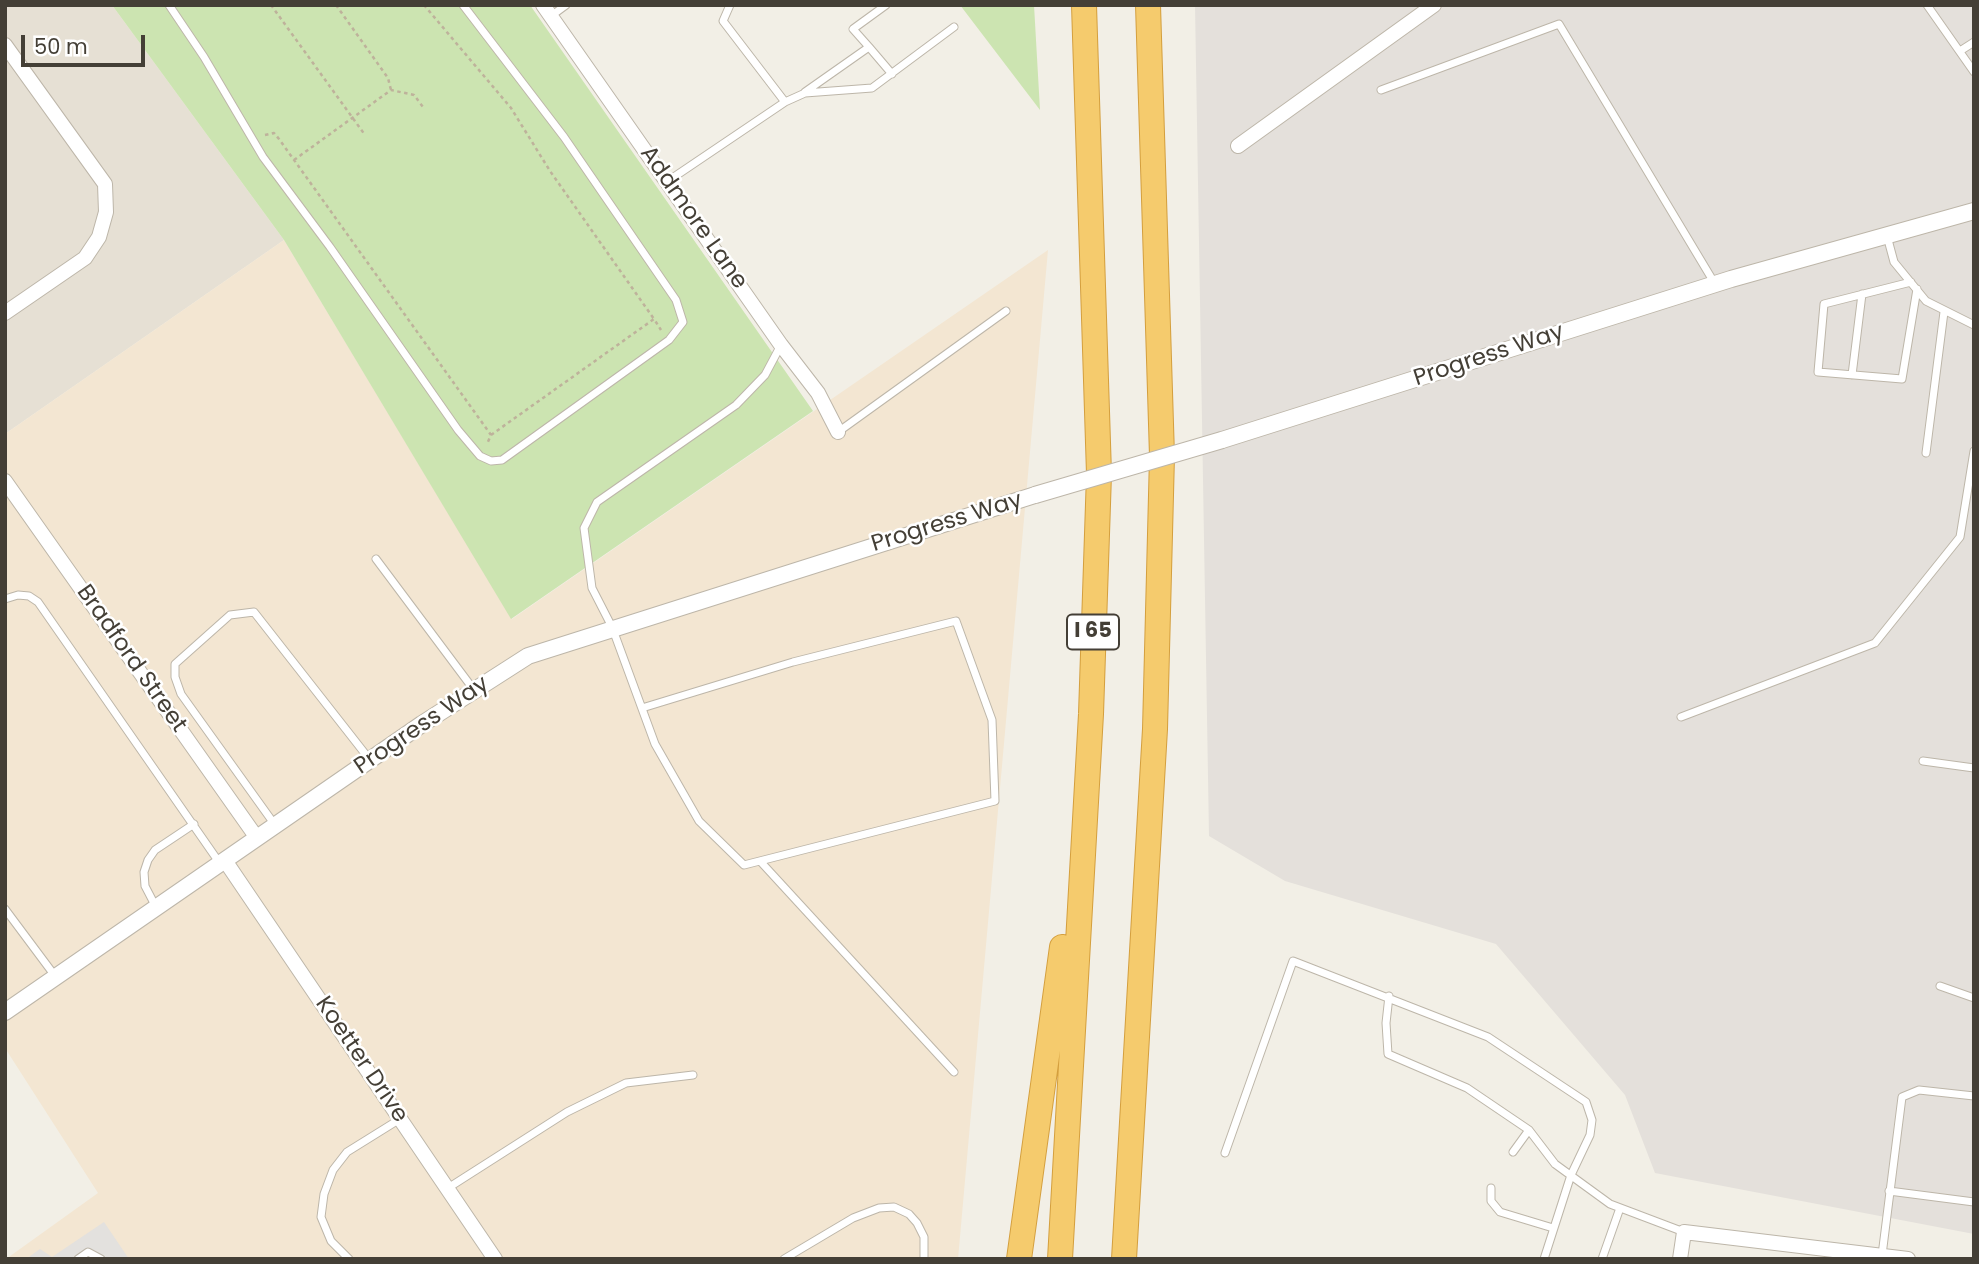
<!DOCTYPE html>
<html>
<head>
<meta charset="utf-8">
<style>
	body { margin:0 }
	#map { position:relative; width:1979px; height:1264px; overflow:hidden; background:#f2efe6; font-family:Poppins,sans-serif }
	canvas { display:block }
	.frame { position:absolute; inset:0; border:7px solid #443f36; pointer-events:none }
	.scale { position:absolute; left:21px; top:35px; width:124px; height:32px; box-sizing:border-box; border:4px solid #443f36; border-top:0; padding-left:9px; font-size:21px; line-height:24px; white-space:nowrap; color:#443f36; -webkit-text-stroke:5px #fff; paint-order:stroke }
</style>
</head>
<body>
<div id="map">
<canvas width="1979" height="1264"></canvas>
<div class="frame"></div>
<div class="scale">50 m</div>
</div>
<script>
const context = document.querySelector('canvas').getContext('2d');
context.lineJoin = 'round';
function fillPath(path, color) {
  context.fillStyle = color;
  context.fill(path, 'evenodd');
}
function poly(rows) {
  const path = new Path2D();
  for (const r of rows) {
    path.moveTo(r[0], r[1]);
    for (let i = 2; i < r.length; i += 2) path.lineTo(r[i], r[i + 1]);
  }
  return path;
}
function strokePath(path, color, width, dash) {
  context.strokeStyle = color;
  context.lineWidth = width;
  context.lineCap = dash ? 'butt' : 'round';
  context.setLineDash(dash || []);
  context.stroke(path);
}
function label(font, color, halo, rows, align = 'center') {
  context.font = font + ' Poppins,sans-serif';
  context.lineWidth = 5;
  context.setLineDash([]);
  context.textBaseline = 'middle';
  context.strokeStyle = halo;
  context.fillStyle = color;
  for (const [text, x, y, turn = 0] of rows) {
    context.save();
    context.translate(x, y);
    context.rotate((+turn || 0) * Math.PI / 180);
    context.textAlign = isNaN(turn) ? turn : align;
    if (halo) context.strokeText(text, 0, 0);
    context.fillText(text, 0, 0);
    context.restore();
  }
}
const residential = poly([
	[5,5,112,5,284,240,5,434]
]);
const commercial = poly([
	[284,240,512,619,1048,250,958,1259,6,1259,98,1193,5,1048,5,434]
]);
const industrial = poly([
	[1195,5,1974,5,1974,1234,1655,1173,1625,1095,1496,944,1285,881,1209,836]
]);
const green = poly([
	[112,5,530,5,813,411,511,619,284,240],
	[960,5,1034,5,1040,110]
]);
const parking = poly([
	[104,1222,129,1259,26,1259,40,1249,52,1257]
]);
const path = poly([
	[271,5,365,135],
	[336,5,388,78,391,90],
	[424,5,511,108,550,171,654,319],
	[265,135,274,133,279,139,491,435,487,444],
	[294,160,391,90,414,95,423,107],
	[491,435,654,319,661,330]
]);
const service = poly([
	[169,5,204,57,263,157,330,247,458,430,480,456,491,461,502,460,669,340,683,322,676,300,564,137,463,5],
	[1927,5,1974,72],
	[551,16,566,5],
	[869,47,892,74],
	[1960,51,1974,42],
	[1381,90,1559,24,1715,284],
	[805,92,869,47,853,29,886,5],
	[785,102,805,93,872,88,954,27],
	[668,181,785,102,723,21,730,5],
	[1887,236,1894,262,1926,301,1974,325],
	[1911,282,1824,304,1818,372,1902,379,1917,289],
	[1852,375,1862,294],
	[838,432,1006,311],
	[1926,453,1944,312],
	[376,559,474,690],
	[5,599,18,595,29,596,38,602,221,865],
	[642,708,793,662,956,621,992,720,995,801,744,865,699,821,655,744,612,627,592,588,584,528,597,502,736,405,765,375,781,345],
	[1681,717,1875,643,1960,537,1974,451],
	[1923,761,1974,768],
	[275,825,181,694,175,677,175,664,230,615,254,612,370,760],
	[760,861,954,1072],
	[5,909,55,976],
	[157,909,145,886,144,872,148,860,155,850,194,824],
	[1940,986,1974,998],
	[1389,996,1386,1023,1388,1054,1467,1088,1529,1130,1555,1164,1610,1204,1684,1232],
	[1513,1152,1529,1130],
	[1225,1153,1293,961,1488,1037,1586,1102,1592,1120,1590,1135,1571,1175,1544,1259],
	[448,1188,567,1112,626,1083,693,1075],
	[1491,1188,1491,1201,1500,1212,1553,1228],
	[1889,1191,1974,1202],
	[1882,1255,1902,1097,1919,1090,1974,1096],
	[78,1259,88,1252,101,1259],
	[349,1259,331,1241,321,1217,324,1194,333,1170,347,1152,400,1119],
	[784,1259,853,1218,879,1208,894,1207,909,1214,917,1223,924,1237,924,1259],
	[1602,1259,1620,1208]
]);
const minor = poly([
	[543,5,781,345,818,393,838,432],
	[5,45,105,184,106,212,99,237,85,258,5,313],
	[1238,146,1434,5],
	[5,481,257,838],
	[226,862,495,1259],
	[1680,1259,1684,1232,1908,1259]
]);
const tertiary = poly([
	[1222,440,1731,279,1974,211],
	[5,1012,422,724,528,656,1035,495]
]);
const motorway = poly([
	[1019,1259,1062,947],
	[1060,1259,1091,714,1099,474,1084,5],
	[1124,1259,1155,729,1162,456,1148,5]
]);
const tertiaryBridge = poly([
	[1035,495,1222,440]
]);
const shields = [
	[1093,632,52]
];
const shieldNames = [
	["I 65",1093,632]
];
const streetNames = [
	["Addmore Lane",693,218,55],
	["Progress Way",1489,356,-18],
	["Progress Way",947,523,-17],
	["Bradford Street",131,659,55],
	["Progress Way",422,726,-34],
	["Koetter Drive",361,1060,56]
];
fillPath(residential, '#e6e0d4');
fillPath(commercial, '#f3e6d2');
fillPath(industrial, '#e4e0db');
fillPath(green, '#cce4b1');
fillPath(parking, '#e3e1de');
strokePath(service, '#bdb6a9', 9);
strokePath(minor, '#bdb6a9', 16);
strokePath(tertiary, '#bdb6a9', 18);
strokePath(motorway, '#d49f3e', 26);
strokePath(path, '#beb29b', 2.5, [3.5, 3.5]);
strokePath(service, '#fff', 7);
strokePath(minor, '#fff', 14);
strokePath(tertiary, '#fff', 16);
strokePath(motorway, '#f5cb6d', 24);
strokePath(tertiaryBridge, '#bdb6a9', 18, []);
strokePath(tertiaryBridge, '#fff', 16);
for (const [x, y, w] of shields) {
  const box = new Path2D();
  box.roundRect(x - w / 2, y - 17.5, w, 35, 5);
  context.fillStyle = '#fff';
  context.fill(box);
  strokePath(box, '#443f36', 2);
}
label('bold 21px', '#443f36', null, shieldNames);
label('23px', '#443f36', '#fff', streetNames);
</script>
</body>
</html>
